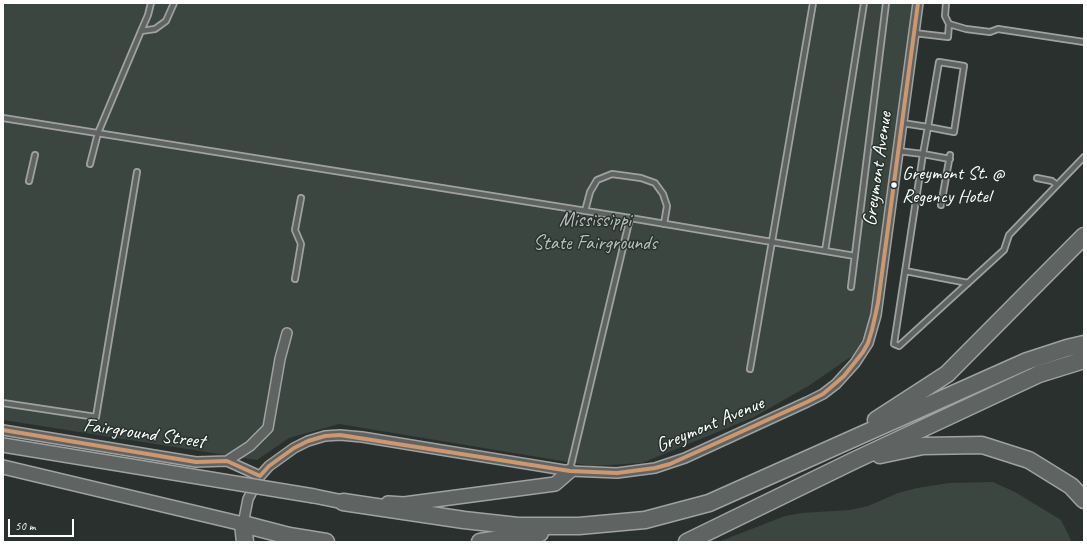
<!DOCTYPE html>
<html>
<head>
<meta charset="utf-8">
<style>
	body { margin:0 }
	#map { position:relative; width:1087px; height:545px; overflow:hidden; background:#29302d; font-family:Caveat,sans-serif }
	canvas { display:block }
	.frame { position:absolute; inset:0; border:4px solid #fff; pointer-events:none }
	.scale { position:absolute; left:8px; top:519px; width:66px; height:18px; box-sizing:border-box; border:2px solid #fff; border-top:0; padding-left:5px; font-size:12px; line-height:14px; white-space:nowrap; color:#fff; -webkit-text-stroke:3px #26332d; paint-order:stroke }
</style>
</head>
<body>
<div id="map">
<canvas width="1087" height="545"></canvas>
<div class="frame"></div>
<div class="scale">50 m</div>
</div>
<script>
const context = document.querySelector('canvas').getContext('2d');
context.lineJoin = 'round';
function fillPath(path, color) {
  context.fillStyle = color;
  context.fill(path, 'evenodd');
}
function poly(rows) {
  const path = new Path2D();
  for (const r of rows) {
    path.moveTo(r[0], r[1]);
    for (let i = 2; i < r.length; i += 2) path.lineTo(r[i], r[i + 1]);
  }
  return path;
}
function strokePath(path, color, width, dash) {
  context.strokeStyle = color;
  context.lineWidth = width;
  context.lineCap = dash ? 'butt' : 'round';
  context.setLineDash(dash || []);
  context.stroke(path);
}
function label(font, color, halo, rows, align = 'center') {
  context.font = font + ' Caveat,sans-serif';
  context.lineWidth = 3;
  context.setLineDash([]);
  context.textBaseline = 'middle';
  context.strokeStyle = halo;
  context.fillStyle = color;
  for (const [text, x, y, turn = 0] of rows) {
    context.save();
    context.translate(x, y);
    context.rotate((+turn || 0) * Math.PI / 180);
    context.textAlign = isNaN(turn) ? turn : align;
    if (halo) context.strokeText(text, 0, 0);
    context.fillText(text, 0, 0);
    context.restore();
  }
}
const green = poly([
	[3,3,915,3,868,331,852,356,810,385,754,417,642,463,592,466,339,424,289,438,257,460,3,420],
	[993,482,1015,492,1061,520,1072,542,718,542,785,516,801,513,850,510,868,506,898,493,917,488,949,483]
]);
const lane = poly([
	[949,24,966,29,990,32,998,29,1084,42],
	[141,31,148,15,151,3],
	[914,33,948,37,949,24,945,16,946,3],
	[3,118,630,218,855,256],
	[902,123,928,127,954,132,964,66,939,62,928,127,923,154,894,344,899,346,1004,250,1009,235,1084,157],
	[898,151,923,154,950,159],
	[90,164,98,133,141,31,155,29,166,21,174,3],
	[1037,178,1052,181,1057,185],
	[29,181,35,155],
	[941,205,950,155],
	[585,211,590,192,597,180,612,174,641,178,655,183,663,194,667,206,664,224],
	[825,251,864,3],
	[905,271,968,283],
	[295,279,301,244,295,230,301,198],
	[851,287,886,3],
	[750,369,813,3],
	[3,403,96,417,137,172],
	[570,469,630,218]
]);
const street = poly([
	[3,430,196,462,227,461,250,446,268,428,280,359,287,333],
	[227,461,260,476],
	[243,524,248,499,260,476,269,466,294,448,308,441,325,436,340,435,362,437,570,471,617,473,655,468,685,458,807,402,823,394,836,384,855,363,868,343,876,315,918,3]
]);
const secondary = poly([
	[3,467,243,524],
	[314,496,343,502,352,503],
	[388,503,404,504,555,484,570,471]
]);
const highway = poly([
	[876,420,947,374,1084,236],
	[880,455,923,446,982,445,1029,460,1071,486,1084,500],
	[343,502,464,520,518,526,579,526,645,520,709,503,1027,361,1067,348,1084,344],
	[245,542,243,524,289,536,326,542],
	[480,542,540,533],
	[687,542,853,461,1039,374,1084,360]
]);
const secondaryBridge = poly([
	[3,445,314,496]
]);
const bus1 = poly([
	[3,430,196,462,227,461,260,476,269,466,294,448,308,441,325,436,340,435,570,471,617,473,655,468,670,464,807,402,823,394,844,376,863,352,868,343,872,330,878,303,918,3]
]);
const markers = [
	[894,185,3.5,"#fff"]
];
const busNames = [
	["Greymont St. @",902,174],
	["Regency Hotel",902,197]
];
const streetNames = [
	["Greymont Avenue",878,169,-82],
	["Greymont Avenue",710,425,-23],
	["Fairground Street",144,434,8]
];
const parkNames = [
	["Mississippi",595,221],
	["State Fairgrounds",595,244]
];
fillPath(green, '#3b4641');
strokePath(lane, '#9fa2a0', 8);
strokePath(street, '#9fa2a0', 12);
strokePath(secondary, '#9fa2a0', 16);
strokePath(highway, '#9fa2a0', 19);
strokePath(lane, '#5f6362', 4.5);
strokePath(street, '#5f6362', 9);
strokePath(secondary, '#5f6362', 13);
strokePath(highway, '#5f6362', 16);
strokePath(secondaryBridge, '#9fa2a0', 16, []);
strokePath(secondaryBridge, '#5f6362', 13);
strokePath(bus1, '#cd976f', 4);
for (const [x, y, r, color] of markers) {
  const dot = new Path2D();
  dot.arc(x, y, r, 0, 2 * Math.PI);
  context.fillStyle = color;
  context.fill(dot);
  strokePath(dot, '#26332d', 1.5);
}
label('19px', '#fff', '#26332d', busNames, 'left');
label('20px', '#fff', '#26332d', streetNames);
label('20px', '#bbbfbe', '#26332d', parkNames);
</script>
</body>
</html>
